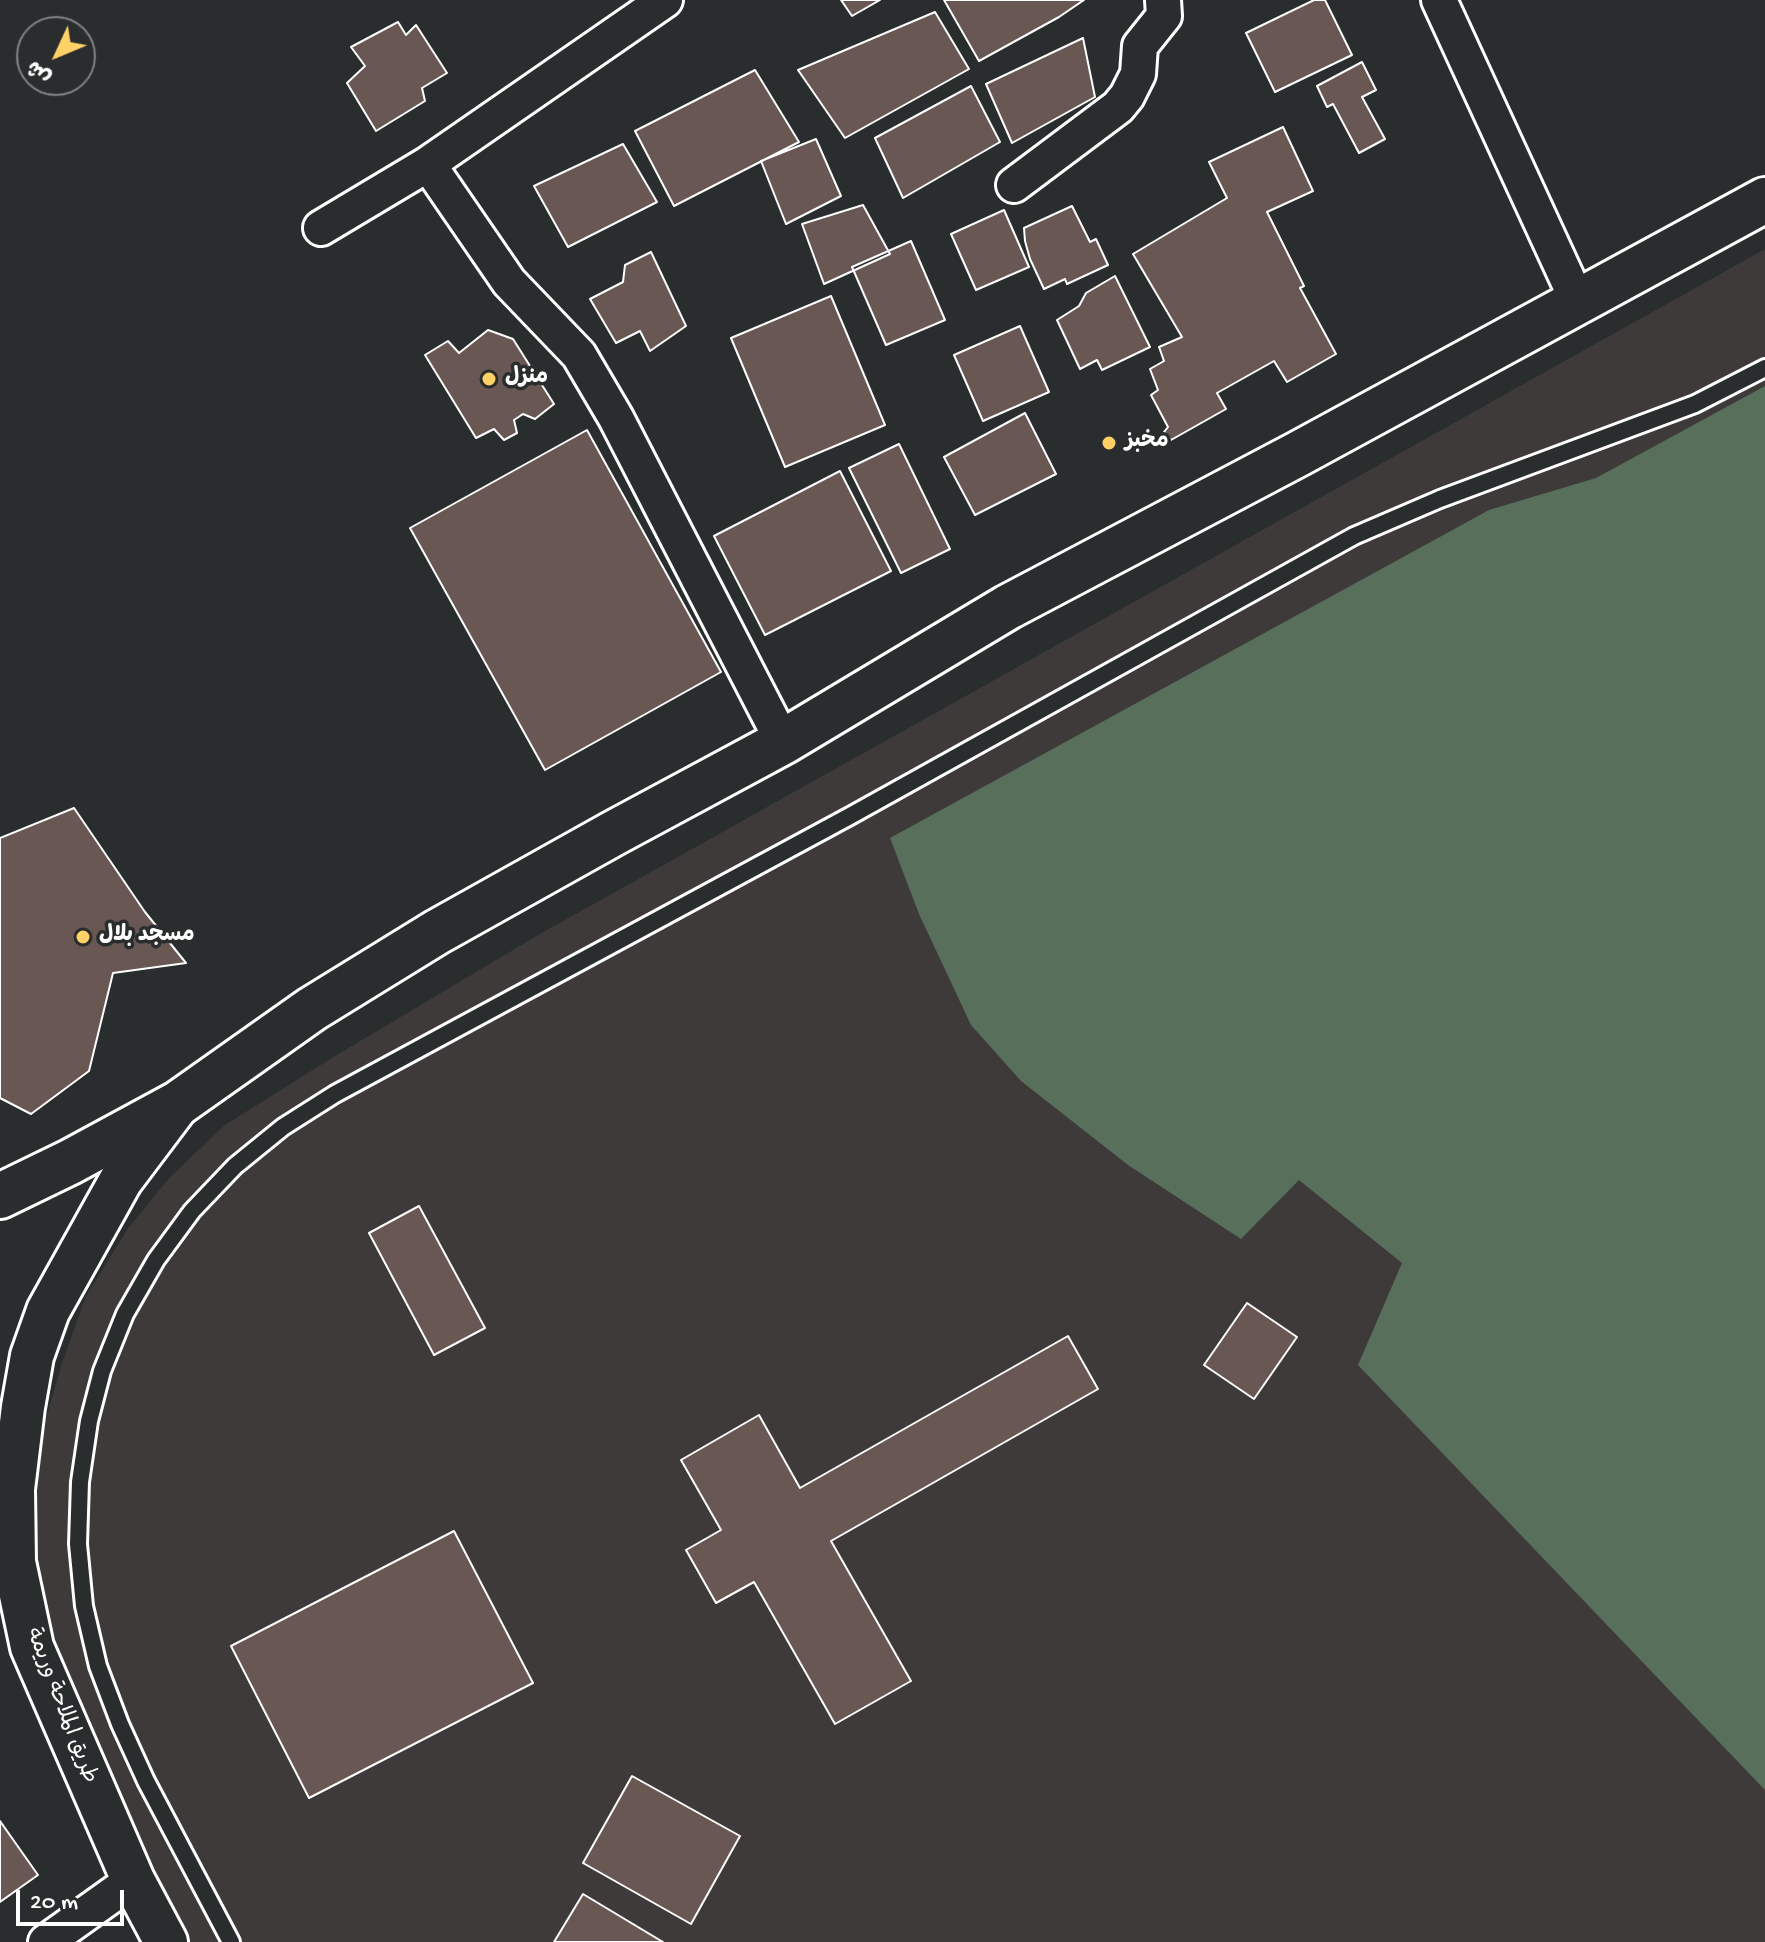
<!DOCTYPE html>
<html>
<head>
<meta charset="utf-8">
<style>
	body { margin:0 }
	#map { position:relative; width:1765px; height:1942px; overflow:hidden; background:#2a2d2e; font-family:"Gochi Hand","Playpen Sans Arabic",sans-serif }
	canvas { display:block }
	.north { position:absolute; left:16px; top:16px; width:80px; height:80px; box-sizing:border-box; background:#2a2d2e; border:2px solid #7f8182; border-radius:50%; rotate:226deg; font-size:22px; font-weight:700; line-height:32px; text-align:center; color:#fff }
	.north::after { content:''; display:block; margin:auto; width:28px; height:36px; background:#ffd166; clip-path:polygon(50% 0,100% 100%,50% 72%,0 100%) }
	.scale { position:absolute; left:16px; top:1890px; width:108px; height:36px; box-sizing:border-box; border:4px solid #fff; border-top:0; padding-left:10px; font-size:24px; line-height:28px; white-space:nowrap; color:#fff; -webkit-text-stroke:6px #2a2d2e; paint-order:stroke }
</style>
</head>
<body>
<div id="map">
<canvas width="1765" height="1942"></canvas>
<div class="north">ش</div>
<div class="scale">20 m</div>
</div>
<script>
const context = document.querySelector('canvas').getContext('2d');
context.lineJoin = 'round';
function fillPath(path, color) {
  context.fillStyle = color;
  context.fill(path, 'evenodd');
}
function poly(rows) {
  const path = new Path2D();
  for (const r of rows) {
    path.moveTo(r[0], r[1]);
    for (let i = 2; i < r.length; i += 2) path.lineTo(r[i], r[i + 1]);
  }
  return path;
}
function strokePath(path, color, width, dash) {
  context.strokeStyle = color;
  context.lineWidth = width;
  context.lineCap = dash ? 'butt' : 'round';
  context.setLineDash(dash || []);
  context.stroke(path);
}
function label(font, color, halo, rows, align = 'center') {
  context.font = font + ' "Gochi Hand","Playpen Sans Arabic",sans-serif';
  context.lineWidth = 7;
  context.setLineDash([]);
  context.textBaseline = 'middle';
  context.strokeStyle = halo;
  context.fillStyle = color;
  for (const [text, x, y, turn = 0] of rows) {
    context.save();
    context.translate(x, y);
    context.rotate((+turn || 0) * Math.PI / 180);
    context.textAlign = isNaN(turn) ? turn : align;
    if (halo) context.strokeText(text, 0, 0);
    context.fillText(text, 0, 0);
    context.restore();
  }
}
const built = poly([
	[1765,249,1765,1942,183,1942,80,1740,39,1595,36,1541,38,1479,45,1422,62,1363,86,1296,129,1227,170,1177,225,1125,335,1056,540,934]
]);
const green = poly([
	[1765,386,1765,1790,1358,1365,1402,1263,1299,1180,1241,1239,1128,1165,1021,1081,971,1025,919,914,890,838,1489,510,1596,478]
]);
const building = poly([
	[841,0,880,0,852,16,841,0],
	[944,0,1084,0,1059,17,979,61,944,0],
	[1314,0,1325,0,1352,55,1275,92,1246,33,1314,0],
	[935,12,969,69,845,138,798,70,935,12],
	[398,22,406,35,416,25,447,73,422,88,425,101,376,131,347,83,365,66,351,47,398,22],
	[1083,38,1095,97,1012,143,986,84,1083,38],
	[1362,62,1376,90,1362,97,1385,139,1359,153,1333,104,1327,107,1317,86,1362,62],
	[755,70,799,142,674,206,635,131,755,70],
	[971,86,1000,142,903,198,875,138,971,86],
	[1283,127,1313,191,1267,212,1304,286,1300,288,1336,354,1287,382,1274,361,1217,393,1226,409,1171,440,1164,432,1168,427,1151,395,1158,390,1150,369,1164,361,1159,347,1182,337,1133,254,1227,198,1209,162,1283,127],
	[816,139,841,196,786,224,761,161,816,139],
	[623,144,657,202,568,247,534,186,623,144],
	[863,205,890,254,824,284,802,224,863,205],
	[1072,206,1090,242,1096,239,1108,265,1067,284,1065,279,1044,289,1030,259,1025,241,1024,228,1072,206],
	[1004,210,1029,267,976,290,951,234,1004,210],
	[911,241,945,320,886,345,852,267,911,241],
	[651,252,686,326,650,351,640,331,616,343,590,299,623,282,625,265,651,252],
	[1115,276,1150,347,1102,370,1097,360,1080,369,1057,320,1079,306,1086,293,1115,276],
	[831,296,885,425,785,467,731,338,831,296],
	[1020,326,1049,392,983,421,954,355,1020,326],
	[488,330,513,339,554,404,535,419,523,414,514,420,517,433,504,440,494,429,476,438,425,355,448,341,459,353,488,330],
	[1025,413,1056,474,975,515,944,457,1025,413],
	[587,430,721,672,545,770,410,528,587,430],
	[899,444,950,549,901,573,849,468,899,444],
	[840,471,891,571,765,635,714,536,840,471],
	[74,808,145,912,186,963,113,973,89,1071,31,1114,0,1098,0,838,74,808],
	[419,1206,485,1328,434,1355,369,1233,419,1206],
	[1247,1303,1297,1337,1254,1399,1204,1365,1247,1303],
	[1068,1336,1098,1389,831,1541,911,1681,835,1724,754,1582,716,1603,686,1550,721,1530,681,1460,759,1415,800,1488,1068,1336],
	[454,1531,533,1683,309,1798,231,1646,454,1531],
	[632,1776,740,1836,691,1924,583,1863,632,1776],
	[0,1821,38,1875,0,1902,0,1821],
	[583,1894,663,1942,554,1942,583,1894]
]);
const service = poly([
	[231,1942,146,1781,120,1724,98,1666,84,1606,78,1544,80,1482,89,1421,102,1371,125,1314,156,1260,192,1211,235,1166,283,1127,335,1094,850,816,1354,536,1440,499,1695,404,1765,368]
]);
const minor = poly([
	[1439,0,1578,302],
	[428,164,509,282,579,355,616,418,783,742],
	[1014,185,1118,107,1127,96,1138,74,1140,46,1164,16,1163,0],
	[321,228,428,164,665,0],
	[46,1942,133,1880]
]);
const tertiary = poly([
	[166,1942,133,1880,32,1647,14,1562,13,1489,23,1407,32,1356,48,1311,121,1180,179,1103]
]);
const secondary = poly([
	[0,1196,70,1162,179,1103,312,1009,437,932,614,833,783,742,1008,607,1298,454,1765,200]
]);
const markers = [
	[489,379,8,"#ffd166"],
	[1109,443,8,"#ffd166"],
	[83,937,8,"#ffd166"]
];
const poiNames = [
	["منزل",505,379],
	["مخبز",1125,443],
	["مسجد بلال",99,937]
];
const streetNames = [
	["طريق الملاحة وريمة",60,1706,69]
];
fillPath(built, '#3d3a39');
fillPath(green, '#586f5c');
fillPath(building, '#685752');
strokePath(building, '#fff', 2);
strokePath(service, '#fff', 22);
strokePath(minor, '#fff', 40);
strokePath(tertiary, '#fff', 48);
strokePath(secondary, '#fff', 50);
strokePath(service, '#2a2d2e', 16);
strokePath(minor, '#2a2d2e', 34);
strokePath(tertiary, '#2a2d2e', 42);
strokePath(secondary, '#2a2d2e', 44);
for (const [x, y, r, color] of markers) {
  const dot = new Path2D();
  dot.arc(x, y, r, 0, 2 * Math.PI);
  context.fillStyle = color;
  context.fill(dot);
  strokePath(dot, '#2a2d2e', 3);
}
label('bold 22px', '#fff', '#2a2d2e', poiNames, 'left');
label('22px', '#fff', '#2a2d2e', streetNames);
</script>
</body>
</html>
